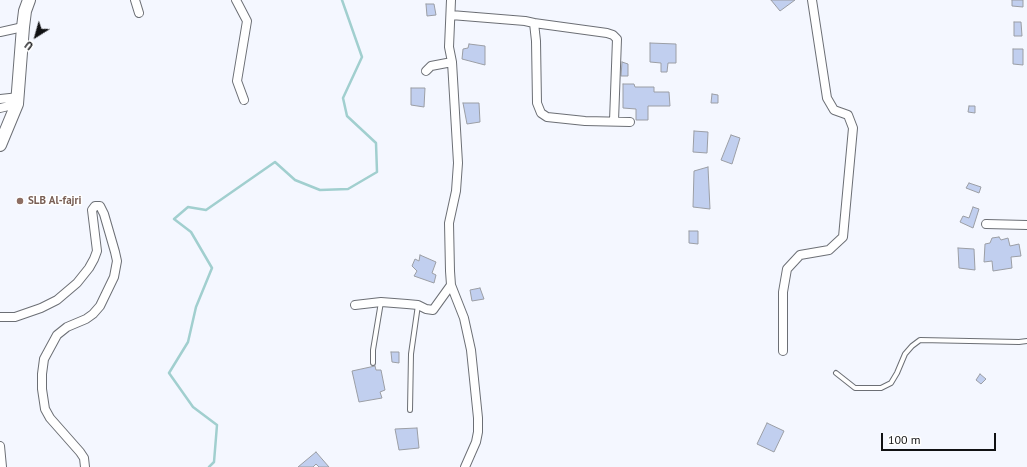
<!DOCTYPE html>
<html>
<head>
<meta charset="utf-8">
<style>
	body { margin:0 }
	#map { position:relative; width:1027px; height:467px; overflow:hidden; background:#f4f7ff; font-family:"PT Sans",sans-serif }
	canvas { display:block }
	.north { position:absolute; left:16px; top:16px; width:40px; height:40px; -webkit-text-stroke:3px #fff; paint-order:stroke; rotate:217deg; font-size:11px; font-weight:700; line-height:16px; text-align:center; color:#101113 }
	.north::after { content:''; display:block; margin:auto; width:14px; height:18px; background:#101113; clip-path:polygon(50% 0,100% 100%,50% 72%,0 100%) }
	.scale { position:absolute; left:881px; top:433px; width:115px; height:18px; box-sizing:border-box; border:2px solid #101113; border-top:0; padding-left:5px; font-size:12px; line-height:14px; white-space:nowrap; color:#101113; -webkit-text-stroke:3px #fff; paint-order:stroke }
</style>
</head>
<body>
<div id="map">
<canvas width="1027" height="467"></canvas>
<div class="north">U</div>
<div class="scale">100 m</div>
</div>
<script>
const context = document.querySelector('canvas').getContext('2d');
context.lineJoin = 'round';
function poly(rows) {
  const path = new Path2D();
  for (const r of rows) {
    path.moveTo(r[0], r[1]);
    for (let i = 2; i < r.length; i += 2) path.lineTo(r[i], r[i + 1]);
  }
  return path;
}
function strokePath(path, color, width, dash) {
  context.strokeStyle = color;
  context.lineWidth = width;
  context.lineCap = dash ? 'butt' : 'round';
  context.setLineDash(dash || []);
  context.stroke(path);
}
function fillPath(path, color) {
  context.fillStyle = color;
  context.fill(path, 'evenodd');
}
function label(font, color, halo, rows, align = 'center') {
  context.font = font + ' "PT Sans",sans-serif';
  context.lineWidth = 3;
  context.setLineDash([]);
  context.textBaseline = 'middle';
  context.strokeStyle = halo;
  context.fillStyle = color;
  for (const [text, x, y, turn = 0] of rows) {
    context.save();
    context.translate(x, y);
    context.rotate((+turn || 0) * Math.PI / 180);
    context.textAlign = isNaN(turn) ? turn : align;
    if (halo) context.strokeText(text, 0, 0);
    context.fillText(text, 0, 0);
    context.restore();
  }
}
const stream = poly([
	[209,467,214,462,217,425,193,407,169,373,188,342,196,307,212,268,191,232,174,219,188,207,206,210,275,162,295,180,320,190,348,189,377,172,376,143,347,116,343,98,362,57,342,0]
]);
const building = poly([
	[771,0,795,0,780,11,771,0],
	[1012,0,1023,0,1023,7,1012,6,1012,0],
	[426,4,434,4,436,15,427,16,426,4],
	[1014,22,1021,22,1022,36,1014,36,1014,22],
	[650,43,676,44,676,63,668,63,667,72,661,72,661,63,650,62,650,43],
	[469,44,485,46,485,65,462,59,463,49,468,48,469,44],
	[1013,49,1023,49,1023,65,1013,64,1013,49],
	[622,62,628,64,628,76,621,76,622,62],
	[623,84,634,84,635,87,654,87,654,92,669,92,670,106,648,106,648,120,636,120,636,109,623,108,623,84],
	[411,88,425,88,424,107,411,105,411,88],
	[712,94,718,95,718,103,711,103,712,94],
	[463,103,479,103,480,122,467,124,463,103],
	[969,106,975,106,975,113,968,112,969,106],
	[694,131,708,132,707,153,693,152,694,131],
	[731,135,740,138,732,164,721,160,731,135],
	[708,167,710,209,693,207,694,171,708,167],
	[969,183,981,187,979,193,966,188,969,183],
	[973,207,979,209,973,228,960,222,963,216,969,218,973,207],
	[689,231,698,231,698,244,689,243,689,231],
	[999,237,1001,240,1008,238,1010,246,1019,244,1021,256,1011,257,1012,268,993,271,992,261,984,262,985,244,990,243,992,238,999,237],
	[958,248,974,249,975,270,959,268,958,248],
	[420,255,436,262,432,273,436,275,434,283,414,276,417,271,412,266,415,259,419,261,420,255],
	[480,288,484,299,472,301,470,290,480,288],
	[391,352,399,352,399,363,392,362,391,352],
	[375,366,376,370,381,370,385,390,380,392,382,398,359,402,352,371,375,366],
	[980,374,986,379,981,384,976,380,980,374],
	[767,423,784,431,774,452,757,444,767,423],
	[417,428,419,448,399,450,395,429,417,428],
	[316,452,329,467,319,467,316,464,313,467,298,467,316,452]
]);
const lane = poly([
	[373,363,373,350,381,302],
	[836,373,855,388,881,388,891,383,897,373,905,354,912,346,920,340,1019,342,1027,341],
	[410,410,411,354,418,305]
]);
const street = poly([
	[135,0,139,13],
	[236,0,247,21,237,81,244,100],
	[451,0,449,47,452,62,458,163,456,191,449,223,450,271,451,285,464,318,471,350,478,418,478,432,476,442,465,467],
	[451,15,525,21,534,23,536,41,537,103,541,113,547,117,585,121,630,122],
	[534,23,607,33,613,35,617,39,614,121],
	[0,32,23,27],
	[426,71,431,66,452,62],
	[0,99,19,97],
	[0,108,17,104],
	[986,224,1027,225],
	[355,305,381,302,407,304,418,305,426,309,433,310,451,285],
	[0,317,15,317,41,308,57,300,77,283,89,268,94,259,97,251,92,210,95,206,100,206,104,214,115,252,117,261,114,277,100,306,93,314,86,319,67,327,57,335,44,359,42,374,42,389,45,409,50,418,80,452,84,458,85,467],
	[783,351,783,292,787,269,800,255,829,250,843,237,853,128,848,115,834,110,827,98,812,0],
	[0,446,2,467]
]);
const secondary = poly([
	[0,145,17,104,23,27,25,11,29,0]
]);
const markers = [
	[20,201,4,"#8d6e63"]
];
const educationNames = [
	["SLB Al-fajri",28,201]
];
strokePath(stream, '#a1cfcf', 2.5);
fillPath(building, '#c1cfef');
strokePath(building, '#9b9ea5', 1);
strokePath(lane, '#6c6f75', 6);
strokePath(street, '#6c6f75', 10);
strokePath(secondary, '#6c6f75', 14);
strokePath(lane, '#fff', 4);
strokePath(street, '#fff', 8);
strokePath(secondary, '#fff', 12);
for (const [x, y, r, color] of markers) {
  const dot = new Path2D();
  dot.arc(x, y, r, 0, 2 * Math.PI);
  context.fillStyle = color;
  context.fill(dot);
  strokePath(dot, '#fff', 1.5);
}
label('bold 11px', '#785e54', '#fff', educationNames, 'left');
</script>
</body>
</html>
